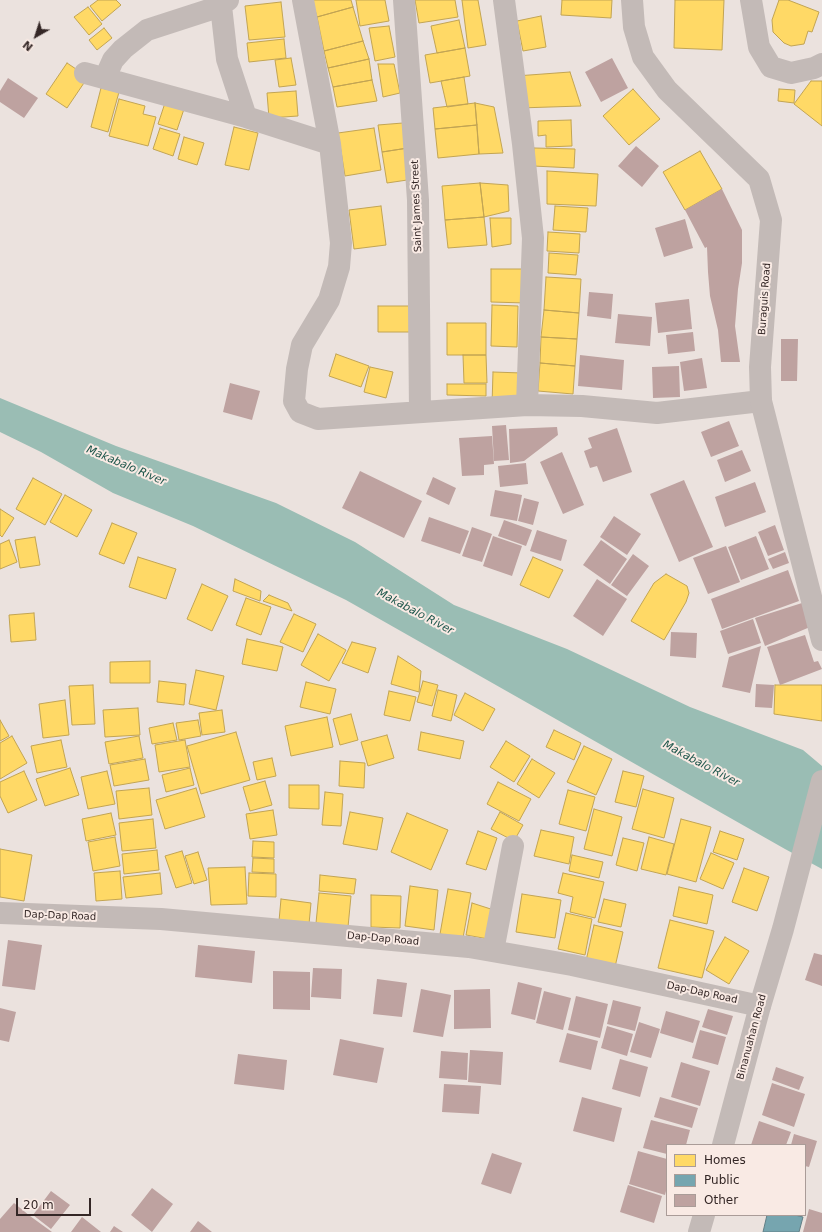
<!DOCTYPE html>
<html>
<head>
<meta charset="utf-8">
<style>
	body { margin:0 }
	#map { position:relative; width:822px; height:1232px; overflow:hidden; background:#ebe2de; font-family:"DejaVu Sans",sans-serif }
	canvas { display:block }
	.legend { position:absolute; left:666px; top:1144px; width:140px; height:72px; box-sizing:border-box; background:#f9eae4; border:1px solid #aa9c98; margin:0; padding:5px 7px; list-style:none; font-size:12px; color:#342726 }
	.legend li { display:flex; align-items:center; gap:8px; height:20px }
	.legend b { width:20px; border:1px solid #aa9c98 }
	.north { position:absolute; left:16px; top:16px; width:40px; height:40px; -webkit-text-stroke:3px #f9eae4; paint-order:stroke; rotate:219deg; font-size:11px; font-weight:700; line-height:16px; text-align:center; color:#342726 }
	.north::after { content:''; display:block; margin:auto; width:14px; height:18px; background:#342726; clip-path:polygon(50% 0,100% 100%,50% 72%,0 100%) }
	.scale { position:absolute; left:16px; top:1198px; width:75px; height:18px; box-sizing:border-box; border:2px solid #342726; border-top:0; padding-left:5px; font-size:12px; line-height:14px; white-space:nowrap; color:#342726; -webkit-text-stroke:3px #f9eae4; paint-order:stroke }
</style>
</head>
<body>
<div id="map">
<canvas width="822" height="1232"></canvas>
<ul class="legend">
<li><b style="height:11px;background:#ffd966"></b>Homes</li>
<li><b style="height:11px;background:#76a5af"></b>Public</li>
<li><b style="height:11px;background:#bea2a0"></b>Other</li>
</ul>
<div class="north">N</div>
<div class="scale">20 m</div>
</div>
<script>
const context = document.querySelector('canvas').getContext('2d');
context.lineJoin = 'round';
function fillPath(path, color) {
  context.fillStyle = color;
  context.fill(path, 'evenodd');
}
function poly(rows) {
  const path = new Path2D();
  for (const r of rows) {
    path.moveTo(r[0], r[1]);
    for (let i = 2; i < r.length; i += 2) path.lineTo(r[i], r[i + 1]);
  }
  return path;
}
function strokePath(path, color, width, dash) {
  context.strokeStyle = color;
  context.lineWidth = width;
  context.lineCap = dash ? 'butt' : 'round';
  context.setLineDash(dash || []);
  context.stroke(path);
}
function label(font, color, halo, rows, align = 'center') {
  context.font = font + ' "DejaVu Sans",sans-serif';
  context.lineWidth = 4;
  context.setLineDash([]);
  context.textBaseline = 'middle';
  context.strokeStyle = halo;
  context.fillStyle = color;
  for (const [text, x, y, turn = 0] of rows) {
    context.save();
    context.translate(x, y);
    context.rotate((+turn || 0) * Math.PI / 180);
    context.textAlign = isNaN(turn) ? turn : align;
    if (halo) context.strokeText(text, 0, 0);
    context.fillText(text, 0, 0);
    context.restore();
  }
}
const water = poly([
	[0,398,116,446,276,503,355,542,454,605,567,649,690,707,803,750,822,766,822,869,785,849,346,600,193,526,113,493,41,452,0,432]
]);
const homes = poly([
	[98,0,116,0,121,5,102,21,90,6,98,0],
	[312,0,351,0,353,7,317,17,312,0],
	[356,0,385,0,389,21,360,26,356,0],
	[415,0,455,0,458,17,419,23,415,0],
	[462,0,478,0,486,45,468,48,462,0],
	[562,0,612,0,611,18,561,15,562,0],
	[675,0,724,0,722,50,674,48,675,0],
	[779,0,788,0,819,12,812,32,808,31,804,44,791,46,784,43,773,32,772,20,779,0],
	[281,2,285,37,249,40,245,6,281,2],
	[88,7,102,24,89,35,74,17,88,7],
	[353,7,363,41,324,51,317,17,353,7],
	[541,16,546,47,523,51,517,21,541,16],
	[459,20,465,48,437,53,431,26,459,20],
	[389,26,395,57,375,61,369,28,389,26],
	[104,28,112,38,97,50,89,40,104,28],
	[284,39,286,58,249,62,247,43,284,39],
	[363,41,369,59,328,68,324,51,363,41],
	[465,48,470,76,430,83,425,55,465,48],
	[291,58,296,85,279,87,275,60,291,58],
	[369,59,372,80,333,87,328,68,369,59],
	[67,63,88,77,67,108,46,94,67,63],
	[378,64,394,64,400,93,383,97,378,64],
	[570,72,581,106,519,108,516,76,570,72],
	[464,77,468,104,447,107,441,81,464,77],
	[372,80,377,101,337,107,333,87,372,80],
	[811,81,822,81,822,126,794,104,811,81],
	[101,88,119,92,108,132,91,127,101,88],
	[633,89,660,119,629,145,603,116,633,89],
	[779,89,795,90,794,103,778,101,779,89],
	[296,91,298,116,269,118,267,93,296,91],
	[119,99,145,106,143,114,156,117,148,146,109,136,119,99],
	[165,103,184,109,177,130,158,124,165,103],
	[475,103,494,107,503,153,479,154,475,103],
	[475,103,477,125,435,129,433,108,475,103],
	[571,120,572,146,546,147,546,135,538,136,538,121,571,120],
	[403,123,408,148,382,152,378,125,403,123],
	[477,125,479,154,438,158,435,129,477,125],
	[234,127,258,133,249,170,225,165,234,127],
	[160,128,180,134,173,156,153,149,160,128],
	[374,128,381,170,345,176,338,133,374,128],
	[184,137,204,143,197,165,178,159,184,137],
	[408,148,414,179,387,183,382,152,408,148],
	[534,148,575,149,574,168,533,166,534,148],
	[700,151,722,189,685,210,663,172,700,151],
	[547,171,598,174,596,206,547,204,547,171],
	[480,183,508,185,509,211,484,217,480,183],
	[480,183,484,217,445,220,442,186,480,183],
	[381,206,386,245,354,249,349,210,381,206],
	[555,206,588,208,586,232,553,230,555,206],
	[484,217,487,245,448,248,445,220,484,217],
	[490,218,511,218,511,244,492,247,490,218],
	[548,232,580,234,579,253,547,251,548,232],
	[549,253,578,255,576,275,548,273,549,253],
	[491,269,526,269,526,303,491,302,491,269],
	[546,277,581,279,579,313,544,310,546,277],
	[492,305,518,306,517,347,491,346,492,305],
	[378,306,410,306,410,332,378,332,378,306],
	[544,310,579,313,577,339,541,337,544,310],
	[447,323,486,323,486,355,447,355,447,323],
	[541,337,577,339,575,366,540,363,541,337],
	[336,354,369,366,361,387,329,376,336,354],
	[463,355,486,355,487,383,464,383,463,355],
	[540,363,575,366,573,394,538,391,540,363],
	[370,367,393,372,386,398,364,392,370,367],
	[493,372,522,373,522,405,492,405,493,372],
	[447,384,486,384,486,396,447,395,447,384],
	[33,478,62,494,45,525,16,509,33,478],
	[65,495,92,510,77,537,50,522,65,495],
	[0,509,14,518,2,537,0,535,0,509],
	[112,523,137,533,124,564,99,554,112,523],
	[35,537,40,565,20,568,15,540,35,537],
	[9,540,17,562,0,569,0,544,9,540],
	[138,557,176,569,166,599,129,587,138,557],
	[533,557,563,570,549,598,520,585,533,557],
	[666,574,687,586,689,593,686,602,664,640,631,621,654,583,666,574],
	[235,579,261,591,260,601,233,591,235,579],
	[202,584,228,596,212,631,187,619,202,584],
	[269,595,288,603,292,611,263,601,269,595],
	[246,598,271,607,261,635,236,625,246,598],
	[34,613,36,640,11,642,9,615,34,613],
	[294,614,316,624,303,652,280,642,294,614],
	[318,634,346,650,329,681,301,665,318,634],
	[247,639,283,647,277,671,242,664,247,639],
	[352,642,376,648,368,673,342,663,352,642],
	[398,656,421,671,419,692,391,684,398,656],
	[150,661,150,683,110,683,110,662,150,661],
	[196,670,224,676,216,710,189,704,196,670],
	[159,681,186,684,184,705,157,702,159,681],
	[423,681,438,685,432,706,417,702,423,681],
	[306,682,336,689,330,714,300,707,306,682],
	[93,685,95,724,72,725,69,686,93,685],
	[775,685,822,685,822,721,774,714,775,685],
	[438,690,457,695,451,721,432,716,438,690],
	[389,691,416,697,410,721,384,715,389,691],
	[465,693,495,709,483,731,454,715,465,693],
	[65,700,69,735,43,738,39,704,65,700],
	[138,708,140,735,105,737,103,710,138,708],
	[222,710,225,732,202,735,199,713,222,710],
	[351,714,358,740,340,745,333,719,351,714],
	[327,717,333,747,291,756,285,726,327,717],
	[0,720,9,736,0,741,0,720],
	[198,720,201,736,179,740,176,723,198,720],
	[173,723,177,740,152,744,149,728,173,723],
	[554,730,581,743,574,760,546,747,554,730],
	[236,732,250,780,201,794,187,746,236,732],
	[421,732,464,741,460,759,418,750,421,732],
	[387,735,394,758,368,766,361,742,387,735],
	[12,736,27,763,0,779,0,743,12,736],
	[139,736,143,758,109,764,105,742,139,736],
	[61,740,67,767,37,773,31,746,61,740],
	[185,740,190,767,159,772,155,745,185,740],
	[506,741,530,756,514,782,490,767,506,741],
	[584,746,612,759,596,795,567,782,584,746],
	[272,758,276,776,257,780,253,762,272,758],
	[145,759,149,780,114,786,110,765,145,759],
	[532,759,555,773,539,798,517,784,532,759],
	[340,761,365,763,364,788,339,786,340,761],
	[70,768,79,795,45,806,36,779,70,768],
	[190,768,194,785,166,792,162,775,190,768],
	[24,771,37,800,8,813,0,796,0,782,24,771],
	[107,771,115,804,88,809,81,777,107,771],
	[623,771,644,776,636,807,615,802,623,771],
	[265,781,272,805,250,811,243,787,265,781],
	[498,782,531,799,519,821,487,804,498,782],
	[289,785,319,785,319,809,289,808,289,785],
	[149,788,152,815,119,819,116,791,149,788],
	[196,788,205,817,165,829,156,800,196,788],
	[643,789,674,798,664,838,632,829,643,789],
	[568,790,595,797,586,831,559,824,568,790],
	[325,792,343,794,341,826,322,825,325,792],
	[594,809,622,817,612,856,584,849,594,809],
	[273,810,277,835,250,839,246,814,273,810],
	[350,812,383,818,377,850,343,844,350,812],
	[500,812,523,825,514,841,491,829,500,812],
	[111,813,116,835,86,841,82,819,111,813],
	[407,813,448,830,431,870,391,852,407,813],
	[153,819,156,848,122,851,119,823,153,819],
	[681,819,711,827,696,882,667,874,681,819],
	[541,830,574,837,569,864,534,856,541,830],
	[478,831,497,838,486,870,466,864,478,831],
	[720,831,744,839,737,860,713,852,720,831],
	[115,837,120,866,93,871,88,842,115,837],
	[649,837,674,844,666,875,641,869,649,837],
	[623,838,644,843,637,871,616,865,623,838],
	[253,841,274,842,274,858,252,857,253,841],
	[0,849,32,855,24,901,0,897,0,849],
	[157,850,159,870,124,874,122,854,157,850],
	[182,851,192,883,176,888,165,856,182,851],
	[198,852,207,880,194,884,185,856,198,852],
	[711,853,734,863,723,889,700,879,711,853],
	[572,855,603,862,599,878,569,871,572,855],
	[253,858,274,859,274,873,252,872,253,858],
	[245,867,247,904,211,905,208,868,245,867],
	[744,868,769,877,757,911,732,902,744,868],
	[120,871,122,899,96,901,94,873,120,871],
	[160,873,162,894,126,898,123,877,160,873],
	[249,873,276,874,276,897,248,896,249,873],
	[563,873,604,882,595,918,570,912,573,897,558,893,563,873],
	[320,875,356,879,354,894,319,891,320,875],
	[410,886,438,890,434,930,405,926,410,886],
	[679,887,713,895,707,924,673,916,679,887],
	[448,889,471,893,463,938,440,934,448,889],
	[319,893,351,896,348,927,316,923,319,893],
	[522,894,561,900,555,938,516,932,522,894],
	[371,895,401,896,400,928,371,927,371,895],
	[281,899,311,903,309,924,279,921,281,899],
	[604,899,626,904,621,927,598,922,604,899],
	[472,903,497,911,494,940,466,935,472,903],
	[566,913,592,919,585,955,558,949,566,913],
	[670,920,714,931,702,978,658,968,670,920],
	[594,925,623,932,615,967,586,961,594,925],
	[725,937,749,951,729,984,706,970,725,937]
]);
const public = poly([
	[767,1215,795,1215,803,1217,799,1232,763,1232,767,1215]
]);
const building = poly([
	[612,58,628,88,601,102,585,72],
	[8,78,38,98,24,118,0,102,0,91],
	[636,146,659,166,642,187,618,166],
	[722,189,742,230,742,263,738,289,735,326,740,362,721,362,718,330,710,296,708,272,707,247,705,248,685,210],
	[685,219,693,248,664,257,655,228],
	[589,292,613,294,611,319,587,316],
	[689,299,692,329,658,333,655,303],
	[618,314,652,317,650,346,615,343],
	[693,332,695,351,668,354,666,335],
	[781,339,798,339,797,381,781,381],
	[580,355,624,360,622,390,578,386],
	[702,358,707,388,684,391,680,362],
	[679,366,680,397,653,398,652,367],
	[230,383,260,391,252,420,223,412],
	[729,421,739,446,711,457,701,432],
	[506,425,509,460,494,461,492,426],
	[557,427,558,435,524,461,510,463,509,429],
	[617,428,632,472,603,482,597,466,590,468,584,451,592,448,588,438],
	[492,436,494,464,484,465,484,475,462,476,459,438],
	[742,450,751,471,725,482,717,460],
	[562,452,584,505,563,514,540,462],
	[526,463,528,484,500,487,498,466],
	[360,471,422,501,404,538,342,508],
	[433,477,456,488,449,505,426,494],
	[684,480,713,547,679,562,650,494],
	[755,482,766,512,725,527,715,497],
	[495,490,522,495,517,521,490,516],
	[524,498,539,502,533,525,518,521],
	[614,516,641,534,627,555,600,537],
	[429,517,469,531,460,554,421,541],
	[504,520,532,530,526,546,498,536],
	[775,525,784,550,768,556,758,532],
	[472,527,492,534,482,562,462,556],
	[537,530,567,540,561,561,530,551],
	[493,536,522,546,512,576,483,566],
	[756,536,769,569,741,580,728,547],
	[601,540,627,559,610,584,583,565],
	[726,546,740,582,708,594,693,558],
	[785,552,789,563,773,569,768,559],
	[633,554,649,566,627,596,611,585],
	[788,570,799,601,722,629,711,599],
	[597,579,627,599,603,636,573,616],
	[802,603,810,627,765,646,755,618],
	[753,619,761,643,728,654,720,631],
	[671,632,697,633,696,658,670,656],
	[805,635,814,662,818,661,822,669,780,685,767,647],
	[761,646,750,693,722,687,729,657],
	[756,684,774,685,772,708,755,707],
	[8,940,42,945,35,990,2,986],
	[198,945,255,951,252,983,195,977],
	[814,953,822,955,822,986,805,980],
	[313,968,342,969,341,999,311,997],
	[273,971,310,972,310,1010,273,1009],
	[377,979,407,983,402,1017,373,1014],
	[518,982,542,988,535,1020,511,1014],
	[421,989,451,995,443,1037,413,1032],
	[490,989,491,1028,454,1029,454,990],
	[544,991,571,998,563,1030,536,1023],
	[576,996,608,1004,600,1038,568,1030],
	[613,1000,641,1007,635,1031,607,1024],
	[0,1008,16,1012,9,1042,0,1040],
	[708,1009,733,1016,727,1035,702,1027],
	[666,1011,700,1021,693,1043,660,1033],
	[639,1022,660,1029,651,1058,630,1052],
	[607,1026,633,1034,627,1056,601,1048],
	[700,1030,726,1037,718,1065,692,1058],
	[567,1033,598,1041,591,1070,559,1062],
	[340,1039,384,1048,377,1083,333,1075],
	[470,1050,503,1052,501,1085,468,1082],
	[441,1051,468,1053,467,1080,439,1078],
	[238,1054,287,1060,284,1090,234,1084],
	[620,1059,648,1067,640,1097,612,1089],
	[681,1062,710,1071,700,1106,671,1097],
	[776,1067,804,1077,799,1090,772,1080],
	[772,1083,805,1094,794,1127,762,1115],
	[444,1084,481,1086,479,1114,442,1112],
	[582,1097,622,1108,614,1142,573,1131],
	[660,1097,698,1108,692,1128,654,1117],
	[651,1120,690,1130,686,1145,667,1145,667,1154,643,1148],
	[759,1121,791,1132,786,1145,751,1145],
	[794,1134,817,1141,809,1167,805,1166,805,1145,791,1145],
	[638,1151,667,1159,667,1187,665,1195,629,1184],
	[492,1153,522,1163,511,1194,481,1184],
	[628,1185,662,1196,654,1223,620,1212],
	[152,1188,173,1204,152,1232,131,1215],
	[51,1191,70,1205,51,1229,33,1215],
	[14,1203,30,1216,52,1232,0,1232,0,1219],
	[809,1209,822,1213,822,1232,803,1232],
	[82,1217,101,1232,71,1232],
	[198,1221,212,1232,190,1232],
	[114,1226,123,1232,110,1232]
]);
const minor = poly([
	[228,0,222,4,221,6,227,59,246,117],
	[303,0,330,144,341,243,339,267,329,300,302,345,297,369,294,401,300,412,318,419,527,405],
	[404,0,418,200,420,412],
	[504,0,523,144,533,238,527,405,582,406,657,413,761,401],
	[751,0,759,47,771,67,791,73,814,68,822,64],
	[85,73,246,117,330,144],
	[105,78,113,60,123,49,147,30,221,6],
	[0,913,161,919,469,947,572,965,760,1006],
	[493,951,513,846]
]);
const tertiary = poly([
	[632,0,634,27,643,57,667,90,759,179,771,220,760,367,761,401,822,640],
	[723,1145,760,1006,783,929,822,781],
	[699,1232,704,1215]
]);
const streetNames = [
	["Saint James Street",417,206,-92],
	["Buraguis Road",765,299,-86],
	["Dap-Dap Road",60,916,2],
	["Dap-Dap Road",383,939,5],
	["Dap-Dap Road",702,993,12],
	["Binanuahan Road",752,1037,-75]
];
const waterNames = [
	["Makabalo River",126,466,23],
	["Makabalo River",415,612,28],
	["Makabalo River",701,764,28]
];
fillPath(water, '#9abdb4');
fillPath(homes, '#ffd966');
strokePath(homes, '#c2a453', 1);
fillPath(public, '#76a5af');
strokePath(public, '#627f86', 1);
fillPath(building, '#bea2a0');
strokePath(minor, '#c3bab7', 22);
strokePath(tertiary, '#c3bab7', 22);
label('10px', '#342726', '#f9eae4', streetNames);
label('italic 11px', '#1c554a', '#f9eae4', waterNames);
</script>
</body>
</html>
